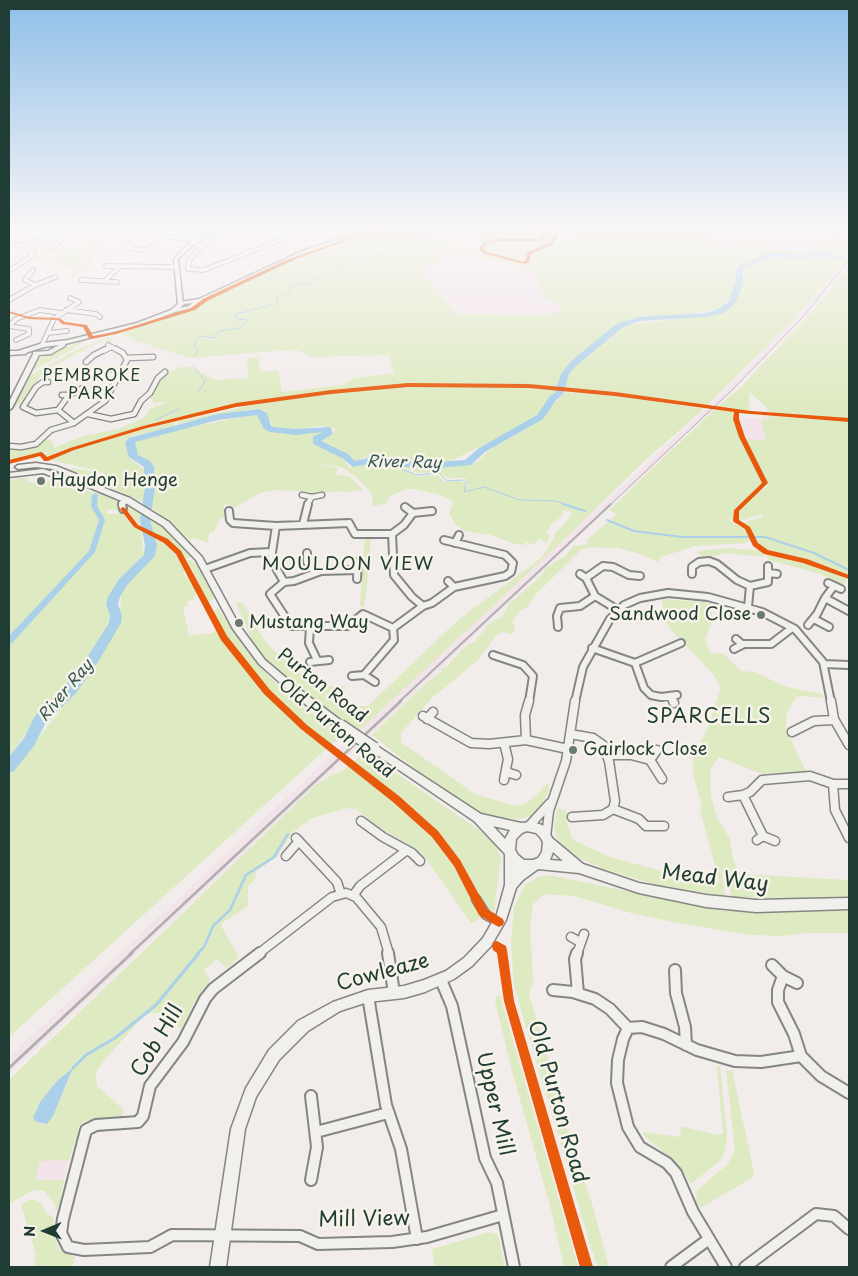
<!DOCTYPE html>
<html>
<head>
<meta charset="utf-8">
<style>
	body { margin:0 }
	#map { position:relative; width:858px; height:1276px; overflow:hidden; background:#f2eceb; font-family:"Playpen Sans",sans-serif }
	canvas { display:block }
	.frame { position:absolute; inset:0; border:10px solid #1f3d34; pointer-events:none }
	.north { position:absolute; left:20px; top:1206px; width:50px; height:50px; -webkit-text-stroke:4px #f7f3e8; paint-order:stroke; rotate:269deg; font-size:14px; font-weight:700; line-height:20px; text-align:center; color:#1f3d34 }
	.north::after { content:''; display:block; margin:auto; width:18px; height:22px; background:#1f3d34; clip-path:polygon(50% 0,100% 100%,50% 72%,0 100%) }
</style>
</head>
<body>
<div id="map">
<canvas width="858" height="1276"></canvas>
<div class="frame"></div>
<div class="north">N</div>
</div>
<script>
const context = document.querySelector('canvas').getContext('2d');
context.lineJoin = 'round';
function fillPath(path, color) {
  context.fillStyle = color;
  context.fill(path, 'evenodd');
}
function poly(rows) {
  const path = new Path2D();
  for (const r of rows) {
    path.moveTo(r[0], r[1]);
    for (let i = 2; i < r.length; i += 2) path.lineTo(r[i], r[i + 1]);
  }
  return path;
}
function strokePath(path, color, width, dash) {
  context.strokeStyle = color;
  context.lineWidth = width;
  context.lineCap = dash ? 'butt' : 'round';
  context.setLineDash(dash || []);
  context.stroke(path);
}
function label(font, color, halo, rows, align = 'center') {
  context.font = font + ' "Playpen Sans",sans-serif';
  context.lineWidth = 5;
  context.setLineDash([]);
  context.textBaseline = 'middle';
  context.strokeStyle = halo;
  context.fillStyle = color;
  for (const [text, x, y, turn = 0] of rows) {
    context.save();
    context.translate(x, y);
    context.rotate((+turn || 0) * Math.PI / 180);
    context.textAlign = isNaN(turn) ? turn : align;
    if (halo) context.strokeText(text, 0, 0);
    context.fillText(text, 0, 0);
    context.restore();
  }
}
const built = poly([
	[714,230,753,230,732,249,714,246],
	[766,230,849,230,849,248,771,250,756,245,768,233],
	[564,241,591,244,557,304,561,311,545,315,450,314,414,263,440,254,451,255,456,255,456,252,533,272],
	[849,255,849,265,807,315,718,405,711,405,790,325],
	[705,410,711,411,370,735,361,728],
	[762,415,769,416,769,420,762,419,766,441,744,439,740,417,762,419],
	[349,739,358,746,9,1074,9,1057],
	[69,1160,64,1180,35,1180,40,1161]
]);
const green = poly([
	[376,230,418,230,449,239,451,244,441,258,445,260,422,271,455,314,545,315,561,311,556,304,542,297,542,290,537,280,539,272,515,268,533,266,566,238,571,238,573,242,576,230,715,230,716,245,733,248,752,230,760,230,735,252,733,263,741,249,764,230,768,233,757,245,765,244,771,250,803,251,818,248,828,230,838,230,829,242,849,248,849,252,846,258,820,253,796,257,769,254,742,264,740,267,741,275,729,299,718,309,621,323,610,329,569,365,561,387,521,384,367,386,223,406,60,451,46,459,45,454,51,451,15,459,9,458,9,449,32,448,38,446,46,439,52,441,54,448,83,436,119,429,145,417,150,409,169,401,154,403,150,396,163,375,181,367,190,367,215,380,248,378,247,358,258,357,261,372,278,370,282,392,343,385,354,378,394,373,389,355,311,357,297,350,291,350,191,358,136,341,121,333,198,308,206,301,265,271,296,258,301,261,307,258,299,256],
	[435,230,530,231,571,230,570,236,562,239,534,264,521,266,455,251,459,245,478,251,477,247,481,243,478,236,459,238],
	[94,243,97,244,72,268,50,263,58,261,32,257,35,252,39,251,38,256,53,258,68,248,83,250],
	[107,244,89,254,89,258,95,259,86,268,73,277,68,278,93,248],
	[768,256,796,259,823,256,846,259,792,322,706,406,619,393,563,388,568,374,575,365,601,342,627,325,717,314,729,309,745,275,742,267],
	[849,266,849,419,773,413,767,411,767,408,749,392,749,411,717,407,740,388,817,306],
	[108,337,114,339,111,343,103,340,43,372,31,391,10,413,29,376,76,350],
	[89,338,72,350,29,372,38,359],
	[422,385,519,387,558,390,539,413,516,429,448,462,391,461,364,457,356,462,352,457,320,442,335,432,335,428,321,426,298,429,274,428,265,411,252,409,178,424,177,422,257,404,348,391],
	[567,392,574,394,570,392,619,396,704,409,645,460,568,536,360,730,333,714,298,687,263,656,253,643,236,603,242,602,259,632,271,648,310,682,322,687,345,686,344,706,368,706,457,621,541,558,554,539,554,535,573,513,563,510,563,515,551,525,546,533,550,535,547,543,539,539,534,545,527,542,523,545,515,544,491,535,465,531,457,526,449,514,453,502,441,495,415,489,406,489,388,497,387,503,373,506,372,494,358,478,341,467,306,463,338,468,336,475,349,476,363,490,347,492,335,491,313,495,299,491,275,490,260,493,234,508,230,510,230,504,223,505,225,516,220,519,214,532,209,533,208,543,194,538,190,540,148,504,71,470,73,468,95,472,101,477,101,479,105,479,106,475,102,472,51,460,70,450,168,423,175,423,173,429,167,432,256,414,260,416,262,426,274,432,290,433,323,430,325,433,313,439,315,445,341,457,350,468,368,462,378,463,407,471,416,476,438,475,445,482,461,481,465,483,464,486,468,486,465,478,448,478,436,472,418,473,402,467,455,466,476,463,491,449,529,427,556,402,562,393],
	[156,431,166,432,133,442,139,456,153,466,151,477,154,482,149,482,145,470,130,459,129,440,132,436],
	[720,410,733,411,733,419,742,439,763,482,733,511,735,520,726,519,747,530,750,539,747,543,695,546,661,557,658,562,640,554,618,548,589,547,581,550,536,594,527,607,520,611,512,621,515,630,512,634,502,632,496,636,476,662,433,697,401,733,401,742,475,794,515,806,522,805,532,799,548,783,549,790,543,802,535,812,531,816,518,819,492,817,480,812,426,777,372,735,426,683,441,672,441,669,446,667,466,646,474,642,491,622,503,616,509,604,540,577,547,567,565,556,573,546,588,544,587,540,617,514,609,510,713,411],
	[769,416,849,422,849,575,812,561,778,553,761,547,749,527,743,523,764,516,761,514,742,520,737,516,737,512,754,495,766,487,768,483,746,439,766,441,761,419,769,420],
	[20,478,28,478,27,482,37,483,51,481,104,495,115,500,119,504,117,510,106,510,108,514,122,513,132,525,144,531,141,535,144,556,115,587,109,599,108,609,110,618,106,629,88,659,62,692,33,722,9,758,9,481],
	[126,503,161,525,192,557,186,559,170,540,140,526,123,505],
	[371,537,367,584,364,607,360,606,363,561,365,538],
	[154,540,163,541,172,549,183,564,185,577,194,574,187,561,191,560,193,563,196,563,215,598,210,601,208,607,201,592,193,596,196,599,187,601,188,606,183,607,189,636,212,633,221,629,213,613,218,608,253,659,285,693,334,730,336,740,9,1037,9,775,58,713,106,645,120,621,121,593,137,571],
	[727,548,762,551,764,557,728,553,702,558,697,551],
	[767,555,813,565,848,578,843,584,817,573,768,560],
	[662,599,711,603,712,622,705,639,710,653,724,654,741,671,754,672,787,687,823,694,823,698,802,696,796,697,787,713,786,724,789,736,806,771,762,774,719,757,710,770,711,796,717,818,729,837,734,861,739,874,849,880,849,899,731,897,728,873,722,873,725,896,657,885,601,868,575,856,565,849,557,838,554,827,557,808,567,811,567,824,573,840,610,857,676,875,720,883,700,810,702,806,693,774,693,760,709,724,721,688,714,675,669,628,664,618],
	[365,752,482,832,496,846,501,857,494,911,471,923,421,852,376,825,356,809,348,808,312,818,293,832,277,857,256,871,255,879,248,886,248,906,222,923,221,926,239,957,227,968,217,959,204,970,210,981,193,1004,181,1029,163,1013,150,1013,144,1016,106,1058,96,1072,97,1086,124,1110,122,1119,84,1121,79,1126,77,1132,79,1135,74,1143,69,1160,40,1161,35,1180,64,1180,60,1197,62,1204,56,1211,55,1204,44,1191,33,1190,9,1204,9,1080,316,785,331,775,344,770],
	[73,1069,53,1116,46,1124,41,1124,35,1110,58,1080],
	[549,875,723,911,849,911,849,933,805,933,783,936,750,935,668,921,631,913,574,896,544,894,533,904,530,926,533,981,529,995,550,1065,558,1102,593,1207,609,1267,598,1267,592,1251,514,986,511,942,514,907,525,885,538,877],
	[497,995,500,996,578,1267,564,1267,552,1213,512,1071,495,1001],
	[717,1066,720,1066,727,1136,725,1149,721,1160,691,1184,678,1164,642,1134,644,1132,680,1137,681,1127,683,1127,719,1135,723,1133],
	[732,1070,754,1173,752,1178,700,1208,696,1201,697,1195,695,1192,728,1164,735,1149,726,1071],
	[28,1200,35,1200,41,1203,46,1213,54,1218,53,1232,58,1248,75,1257,72,1267,34,1267,36,1254,21,1205],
	[490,1232,497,1234,499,1239,505,1267,435,1267,432,1249]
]);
const water = poly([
	[73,1068,53,1116,47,1124,37,1122,33,1118,40,1102,58,1080]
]);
const streamFar3 = poly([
	[194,356,199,351,195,348,195,342,201,336,214,338,218,331,239,328,248,320,237,319,234,316,237,314,279,303,276,297,291,293,288,288,298,284,313,284,316,279,333,271,336,267,347,267,358,259,384,255,388,251,409,249,421,240,445,234,465,237,481,231,507,230],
	[193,365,205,381,199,391],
	[155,420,179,409],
	[160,428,162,431],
	[397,464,402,469,417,475,439,473,447,481,463,480,466,482,464,492,484,487,520,500,556,501,567,505]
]);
const streamFar2 = poly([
	[563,504,585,511],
	[607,520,634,531,682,537,765,537,814,553,849,570]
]);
const streamFar1 = poly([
	[197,954,204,947,213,926,230,910,246,875,274,857,288,834]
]);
const stream = poly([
	[73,1068,86,1055,115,1038,156,1005,199,953]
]);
const canal = poly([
	[95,493,98,495,97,506,105,520,95,552,12,643,9,644,9,636,89,551,99,520,91,506,92,495,95,493]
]);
const river = poly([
	[819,252,845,258,842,260,819,256,805,259,769,257,743,268,743,283,736,302,724,313,705,317,640,321,622,328,576,366,569,374,563,394,556,400,543,419,485,452,471,465,423,469,372,463,353,467,342,458,313,444,313,437,322,432,296,435,270,432,264,429,257,415,218,420,135,442,138,455,150,461,154,467,155,488,150,520,157,545,155,556,127,585,120,597,118,604,122,616,121,623,98,662,76,693,45,724,34,746,14,771,9,773,9,757,24,738,35,716,66,685,88,656,109,623,110,616,106,604,108,597,119,579,144,555,145,545,140,520,145,488,144,467,129,457,125,443,129,438,218,414,259,409,267,413,271,426,275,427,296,429,330,427,333,433,331,435,321,441,348,454,355,461,372,457,423,463,465,460,479,448,537,415,550,396,555,393,561,374,570,362,616,324,639,317,705,313,718,309,729,301,735,283,738,266,768,253,805,255,819,252]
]);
const minorFar4 = poly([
	[147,230,127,248,147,250,162,236],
	[230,230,201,247,189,261,188,269,204,270,306,230],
	[142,234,197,240],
	[836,235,840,230],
	[95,242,107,233,107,230],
	[9,244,24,246,33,252,30,257,9,271],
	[24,246,40,239,89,230],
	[52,248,61,241,60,235],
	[106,266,176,267],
	[33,270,25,280,35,285],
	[81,280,117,282],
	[105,281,120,266],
	[9,300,35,285,56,277],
	[66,310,96,314,100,317],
	[9,326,16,319,40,310,61,313],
	[9,326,29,329,29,334,16,340],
	[48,333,67,331],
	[42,345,54,319,79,302,70,298],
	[108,345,119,351],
	[104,351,112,347]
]);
const minorFar3 = poly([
	[127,358,153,357],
	[86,362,94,355,106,349],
	[96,375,120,375],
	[48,382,43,382,36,387,23,407,36,413,58,410,74,423],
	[69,395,83,388],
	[58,410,69,395,62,395],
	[88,414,111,419,134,414,141,401,150,393,158,378,165,372],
	[9,446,21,447,36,444,51,430,74,423,105,401,127,360,123,353,116,349],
	[302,495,312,497,322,495],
	[121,505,127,500],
	[307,505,312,497]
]);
const minorFar2 = poly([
	[122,504,123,509],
	[405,507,413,513,432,511],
	[229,511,230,520,233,523,276,526],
	[349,523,355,534,392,534,394,575,412,597,423,606,393,628,363,614,348,626,291,626,270,594,284,582,271,559,276,526,349,523],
	[303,524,308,504],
	[392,534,404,525,413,513],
	[444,540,505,555,513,563,511,572,505,576,454,587],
	[455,543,459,535],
	[307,553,307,562,315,573],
	[205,569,250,553,271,552],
	[769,573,777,574],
	[580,574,586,578],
	[692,574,692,567,699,562,709,561,717,564,737,580,750,586,748,607],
	[357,579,358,562],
	[284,582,294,581,321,571,357,570],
	[828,583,841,589],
	[750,586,768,582,768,566],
	[834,586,825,598,849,611],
	[423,606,432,603,454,587,448,581],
	[618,610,595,596,586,578,603,566,613,567,629,575,640,576],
	[814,619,829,627],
	[808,625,817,614,825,598],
	[310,627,309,643,317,660],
	[558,627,557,616,560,608,580,606,595,596],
	[736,639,742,644],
	[592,648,635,663,644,688,651,695,661,697,677,695],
	[734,649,744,644,771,644,792,628],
	[493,655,523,665,533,676,529,702],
	[310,662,329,660],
	[635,663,681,643],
	[824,664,849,665],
	[364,675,394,640,393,628],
	[352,676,364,675,375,682],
	[671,696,674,702],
	[575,702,583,667,610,619,624,605,640,598,668,593,708,597,762,612,795,629,823,662,831,702]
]);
const minorFar1 = poly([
	[673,701,674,703],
	[831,701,834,719,849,745],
	[423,716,471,743,489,744,526,740,568,749],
	[427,719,433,712],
	[792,732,814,721,834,720],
	[570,734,593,738,603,745,609,761,615,801,613,809,603,815,572,817],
	[526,740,525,715,529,701],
	[504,743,508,759,504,780],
	[607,755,631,755,650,760,657,750],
	[650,760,662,779],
	[506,772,516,775],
	[833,784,835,810,849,838],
	[728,797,743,795],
	[613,809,639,819,646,826,664,826],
	[361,821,383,837,412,853,420,861],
	[528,827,550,803],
	[546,837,549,811,566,761,575,701],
	[296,838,337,882,341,894],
	[757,840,763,836],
	[775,841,763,836,743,795,750,792,762,780,810,776,833,784,849,784],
	[286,856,299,841],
	[353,896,360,886,407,850],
	[476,899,486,915,499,922],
	[571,937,580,942],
	[258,954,332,897,346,893,356,897,381,927,389,954],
	[577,954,584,934]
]);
const minor = poly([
	[260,953,213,989,205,999,183,1042,150,1086,143,1116,138,1122,96,1125,86,1130,63,1219,61,1233,68,1247,84,1250,150,1247,172,1235,300,1236,318,1244,392,1242,427,1237,503,1215],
	[388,953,394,993],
	[577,953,575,959,578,993],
	[772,965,783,976,778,990,778,1002,794,1034,801,1056,821,1076,849,1093],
	[675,970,676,993,685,1027,686,1045],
	[783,976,797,983],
	[441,980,452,1006,485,1158,497,1183,514,1267],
	[553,990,573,992,595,999,610,1009,628,1028],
	[368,996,386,1105,401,1149,417,1239],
	[311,1096,317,1147,311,1180],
	[316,1132,388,1113],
	[671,1267,709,1239],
	[726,1267,693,1212,676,1173,667,1163,640,1147,628,1127,617,1083,618,1060,623,1039,628,1028,642,1027,664,1034,697,1050,735,1061,761,1062,801,1056],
	[745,1267,816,1214,834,1216,849,1229]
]);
const tertiary = poly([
	[216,230,221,230,194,244,178,259,183,304,178,305,174,259,190,242,216,230]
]);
const secondary = poly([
	[366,230,371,230,304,254,202,301,193,308,175,312,141,325,65,344,65,346,51,354,39,355,12,408,9,410,9,402,33,354,33,352,48,351,59,345,44,347,28,352,25,354,9,355,9,351,18,351,43,343,68,340,137,323,171,310,180,302,199,299,300,252,366,230],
	[193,303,189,306,180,308,184,304,193,303],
	[36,463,56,466,76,474,86,481,130,498,169,522,202,557,239,625,265,660,303,692,343,722,345,725,343,728,340,729,337,728,297,698,259,664,233,629,196,560,163,526,124,502,81,484,67,482,43,473,9,477,9,473,43,469,75,479,53,469,36,467,18,469,15,467,18,465,36,463],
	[374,744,481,814,521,823,533,822,542,825,548,830,552,838,583,864,639,883,706,895,756,900,849,898,849,909,756,912,706,907,639,893,579,873,538,869,523,880,516,888,506,920,491,946,472,966,454,979,425,992,404,998,368,1002,340,1011,308,1031,279,1060,256,1097,245,1129,226,1267,210,1267,231,1129,246,1088,269,1050,298,1021,333,1002,368,990,404,986,424,980,446,971,464,958,483,938,497,914,505,885,505,854,474,821,371,751,369,748,371,745,374,744],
	[493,826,510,830,505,839,493,826],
	[527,831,536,833,540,837,543,842,542,852,538,858,533,860,524,860,518,855,515,850,516,839,522,833,527,831],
	[553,852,563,861,550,860,553,852]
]);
const railFar3 = poly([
	[610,505,733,389,801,319,849,260]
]);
const railFar2 = poly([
	[399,702,611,504]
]);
const railFar1 = poly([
	[130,954,401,701]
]);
const rail = poly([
	[9,1068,132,953]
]);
const secondaryBridge = poly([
	[340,725,374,748]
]);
const cycleway = poly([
	[371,230,376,230,288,262,207,301,195,310,116,334,91,339,89,338,83,327,62,324,58,320,29,319,9,313,9,311,29,317,59,318,65,322,87,325,93,336,115,332,191,308,203,299,286,260,371,230],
	[539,230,543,230,546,237,542,241,498,241,486,244,483,249,487,252,524,262,525,261,528,252,549,243,557,230,561,230,552,245,531,254,529,262,525,264,485,254,479,249,484,242,498,239,540,239,542,237,539,230],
	[408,383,529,384,615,392,751,411,849,418,849,422,739,413,739,419,745,437,768,483,739,511,739,520,750,527,758,543,768,550,807,559,849,575,849,579,803,563,764,554,753,546,745,529,734,522,733,521,734,510,762,483,739,437,733,419,734,412,615,396,529,388,408,387,331,394,236,407,147,428,74,450,48,461,44,461,40,456,9,464,9,460,41,452,43,453,47,457,70,448,143,426,236,403,331,390,408,383],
	[123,507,125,508,138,525,168,539,181,551,227,636,270,690,307,725,399,796,438,831,460,860,487,909,503,919,504,922,503,925,499,927,495,925,479,915,454,866,432,837,393,802,301,729,264,694,221,640,176,554,164,543,134,527,120,509,123,507],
	[497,941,506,946,507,950,514,1001,593,1267,580,1267,504,1001,497,953,493,950,492,946,493,942,497,941]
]);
const markers = [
	[41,481,5,"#697a74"],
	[761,615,5,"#697a74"],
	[239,623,5,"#697a74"],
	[573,750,5,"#697a74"]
];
const farNeighbourhoodnames = [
	["PEMBROKE",92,377],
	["PARK",92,395]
];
const farWaternames = [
	["River Ray",404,463,1],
	["River Ray",66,691,-50]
];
const poiNames = [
	["Haydon Henge",51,481],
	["Sandwood Close",751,615,"right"],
	["Mustang Way",249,623],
	["Gairlock Close",583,750]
];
const streetNames = [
	["Purton Road",322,686,38],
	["Old Purton Road",336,729,40]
];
const neighbourhoodNames = [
	["MOULDON VIEW",348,565]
];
const quarterNames = [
	["SPARCELLS",709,717]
];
const nearStreetnames = [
	["Mead Way",715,879,7],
	["Cowleaze",383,973,-15],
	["Cob Hill",158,1041,-59],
	["Old Purton Road",557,1102,74],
	["Upper Mill",494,1104,77],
	["Mill View",364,1220,-1]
];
fillPath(built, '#f2e4ea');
fillPath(green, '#deeac1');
fillPath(water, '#abd0ea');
strokePath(streamFar3, '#abd0ea', 1);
strokePath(streamFar2, '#abd0ea', 2);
strokePath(streamFar1, '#abd0ea', 2.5);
strokePath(stream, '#abd0ea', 3);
fillPath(canal, '#abd0ea');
fillPath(river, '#abd0ea');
strokePath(minorFar4, '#838684', 5.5);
strokePath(minorFar3, '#838684', 7);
strokePath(minorFar2, '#838684', 10);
strokePath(minorFar1, '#838684', 11);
strokePath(minor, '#838684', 14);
strokePath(tertiary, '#838684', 3);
strokePath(secondary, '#838684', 3);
strokePath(minorFar4, '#f2f0ed', 4);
strokePath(minorFar3, '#f2f0ed', 4.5);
strokePath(minorFar2, '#f2f0ed', 6);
strokePath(minorFar1, '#f2f0ed', 8);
strokePath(minor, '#f2f0ed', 10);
fillPath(tertiary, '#f2f0ed');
fillPath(secondary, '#f2f0ed');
strokePath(railFar3, '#b0b1ae', 1);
strokePath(railFar2, '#b0b1ae', 2);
strokePath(railFar1, '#b0b1ae', 2.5);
strokePath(rail, '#b0b1ae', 3);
strokePath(secondaryBridge, '#838684', 14, []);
strokePath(secondaryBridge, '#f2f0ed', 11);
fillPath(cycleway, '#e8590c');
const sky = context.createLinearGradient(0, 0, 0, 408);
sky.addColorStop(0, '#8fbfe9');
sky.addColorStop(0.56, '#f9f6f6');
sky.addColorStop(1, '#f9f6f600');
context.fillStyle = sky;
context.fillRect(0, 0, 858, 408);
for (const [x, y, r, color] of markers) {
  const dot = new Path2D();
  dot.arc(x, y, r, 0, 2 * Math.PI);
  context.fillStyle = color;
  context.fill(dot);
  strokePath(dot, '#f7f3e8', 2);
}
context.letterSpacing = '1px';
label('16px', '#1f3d34', '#f7f3e8', farNeighbourhoodnames);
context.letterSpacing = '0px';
label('italic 16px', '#355858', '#f7f3e8', farWaternames);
label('18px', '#1f3d34', '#f7f3e8', poiNames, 'left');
label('18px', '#1f3d34', '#f7f3e8', streetNames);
context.letterSpacing = '1px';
label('19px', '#1f3d34', '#f7f3e8', neighbourhoodNames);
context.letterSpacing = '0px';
context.letterSpacing = '1px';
label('20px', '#1f3d34', '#f7f3e8', quarterNames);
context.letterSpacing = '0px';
label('21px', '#1f3d34', '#f7f3e8', nearStreetnames);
</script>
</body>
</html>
